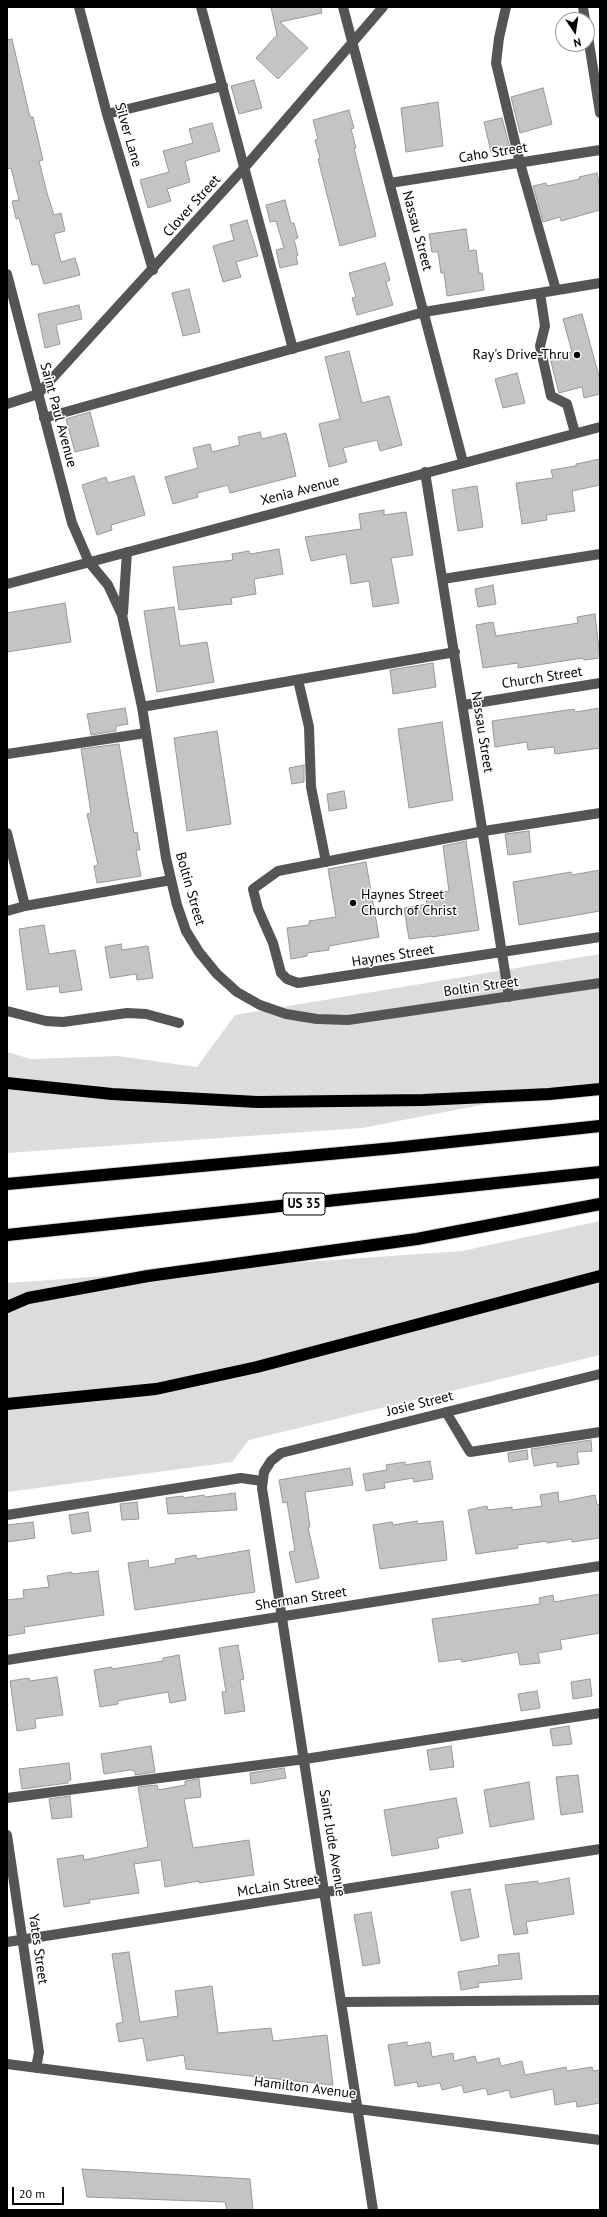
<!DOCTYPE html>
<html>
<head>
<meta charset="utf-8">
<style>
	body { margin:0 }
	#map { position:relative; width:607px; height:2217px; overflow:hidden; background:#fff; font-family:"PT Sans",sans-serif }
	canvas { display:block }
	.frame { position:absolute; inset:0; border:8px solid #000; pointer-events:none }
	.north { position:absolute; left:555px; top:12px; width:40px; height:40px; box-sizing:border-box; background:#fff; border:1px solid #999; border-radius:50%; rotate:167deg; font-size:11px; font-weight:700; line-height:16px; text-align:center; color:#000 }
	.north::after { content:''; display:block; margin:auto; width:14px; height:18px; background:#000; clip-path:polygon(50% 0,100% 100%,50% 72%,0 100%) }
	.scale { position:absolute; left:12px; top:2187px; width:52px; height:18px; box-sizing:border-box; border:2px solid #000; border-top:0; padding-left:5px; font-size:12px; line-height:14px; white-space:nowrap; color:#000; -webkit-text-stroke:3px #fff; paint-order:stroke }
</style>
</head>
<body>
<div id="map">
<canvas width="607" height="2217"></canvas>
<div class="frame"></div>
<div class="north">N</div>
<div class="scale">20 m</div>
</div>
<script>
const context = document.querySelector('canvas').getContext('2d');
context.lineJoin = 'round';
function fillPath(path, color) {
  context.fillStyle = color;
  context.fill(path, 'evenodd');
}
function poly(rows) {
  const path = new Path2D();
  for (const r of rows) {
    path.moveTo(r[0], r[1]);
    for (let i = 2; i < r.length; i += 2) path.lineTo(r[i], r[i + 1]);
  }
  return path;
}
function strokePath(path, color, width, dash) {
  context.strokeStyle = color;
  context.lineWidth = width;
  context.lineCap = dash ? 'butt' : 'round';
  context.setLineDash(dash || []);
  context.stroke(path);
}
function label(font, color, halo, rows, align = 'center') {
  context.font = font + ' "PT Sans",sans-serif';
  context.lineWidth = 3;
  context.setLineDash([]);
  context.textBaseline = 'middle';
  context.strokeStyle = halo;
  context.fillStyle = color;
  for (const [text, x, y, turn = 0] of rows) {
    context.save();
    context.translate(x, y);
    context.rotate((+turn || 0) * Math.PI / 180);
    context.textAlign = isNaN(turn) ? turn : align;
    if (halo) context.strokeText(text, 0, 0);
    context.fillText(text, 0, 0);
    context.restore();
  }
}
const green = poly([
	[600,954,600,1082,362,1128,7,1153,7,1052,31,1059,118,1056,197,1067,235,1015],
	[600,1221,600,1355,249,1440,232,1462,7,1492,7,1283,462,1251]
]);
const building = poly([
	[271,7,321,7,322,13,280,22,308,48,278,79,256,58,277,35,271,7],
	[12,39,30,117,33,117,43,160,39,161,47,193,54,215,61,213,65,231,54,234,61,262,75,258,80,275,44,284,38,264,32,265,19,218,16,219,12,201,19,200,11,168,7,169,7,40,12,39],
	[254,80,262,108,239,114,231,86,254,80],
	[543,88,552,124,520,133,511,97,543,88],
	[438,102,443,146,406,152,401,108,438,102],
	[349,110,354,128,351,129,356,148,354,148,376,236,340,246,318,159,320,158,315,140,318,139,313,120,349,110],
	[502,118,510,148,491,152,484,122,502,118],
	[212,123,220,151,185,161,190,182,167,189,171,201,148,208,140,180,169,172,163,151,193,143,189,129,212,123],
	[597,173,600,188,600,210,561,221,560,217,543,222,533,186,546,183,547,186,580,179,579,177,597,173],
	[285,200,291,223,294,223,298,238,294,239,298,255,296,256,298,264,280,268,276,250,284,248,276,221,270,222,266,205,285,200],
	[247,220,258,256,236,262,241,277,223,282,213,246,234,240,230,225,247,220],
	[466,229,469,251,476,250,479,273,482,273,484,290,447,296,444,273,441,273,438,252,432,252,429,234,466,229],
	[385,263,390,280,386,282,393,305,357,315,352,298,356,297,349,273,385,263],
	[189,289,200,332,183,336,172,293,189,289],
	[79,305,82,319,56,325,60,344,45,348,38,314,79,305],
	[582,314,600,380,600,394,584,398,582,387,559,393,550,358,572,352,563,319,582,314],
	[349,351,362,403,389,396,402,445,380,451,377,440,343,448,347,462,329,467,319,424,340,419,325,357,349,351],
	[517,373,525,403,503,408,495,379,517,373],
	[90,412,99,446,75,452,66,419,90,412],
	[260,432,262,439,286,433,296,476,230,493,228,485,197,493,198,497,173,504,165,477,198,468,193,448,210,444,212,452,240,445,238,437,260,432],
	[600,459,600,485,572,491,575,511,546,515,547,520,522,524,516,483,553,478,551,470,576,466,576,464,600,459],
	[134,476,145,515,111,525,112,530,97,535,82,485,106,477,108,483,134,476],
	[477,486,483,527,458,531,452,490,477,486],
	[384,510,384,515,406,512,413,555,391,558,399,603,373,607,369,581,351,584,346,554,311,561,305,537,361,529,359,514,384,510],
	[279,549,283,574,254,579,256,594,231,598,232,604,179,610,173,567,233,560,232,554,249,551,250,554,279,549],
	[493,585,496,604,478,607,475,589,493,585],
	[65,603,71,642,7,652,7,613,65,603],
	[174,607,180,646,207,642,214,682,157,692,144,611,174,607],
	[595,614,600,658,584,660,583,658,518,668,518,663,483,668,476,625,493,622,496,636,578,623,577,617,595,614],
	[433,663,436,687,393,694,390,670,433,663],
	[125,708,128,724,116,726,116,731,91,735,87,714,125,708],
	[600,708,600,748,555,754,554,747,528,750,527,742,495,747,492,721,574,709,575,712,600,708],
	[442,722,453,800,409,808,398,729,442,722],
	[217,731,231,824,187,831,174,738,217,731],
	[119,744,134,833,137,832,140,850,136,850,141,876,97,883,94,866,98,865,87,814,91,813,81,749,119,744],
	[304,765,304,782,292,784,289,768,304,765],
	[344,791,347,808,329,811,327,794,344,791],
	[529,831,531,852,508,855,505,834,529,831],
	[466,841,479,930,432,937,432,936,409,939,404,908,427,904,426,894,449,891,443,846,466,841],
	[366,862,379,937,329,946,329,950,307,953,307,956,291,959,287,928,309,925,309,921,336,917,328,869,366,862],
	[600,870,600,911,519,925,513,882,571,872,572,875,600,870],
	[44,925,49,954,75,950,82,990,60,993,59,986,27,990,19,929,44,925],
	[121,944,122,950,148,946,153,978,137,980,136,974,110,978,105,947,121,944],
	[591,1440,592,1451,577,1452,579,1464,557,1467,557,1462,534,1466,531,1449,591,1440],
	[527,1450,528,1459,509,1462,508,1453,527,1450],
	[430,1461,433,1479,414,1482,413,1478,384,1483,385,1488,366,1491,363,1474,387,1470,386,1465,405,1462,405,1465,430,1461],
	[350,1468,353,1485,305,1492,310,1527,308,1527,319,1578,296,1583,289,1552,295,1551,287,1502,283,1503,279,1480,350,1468],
	[558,1492,559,1502,595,1495,597,1505,600,1504,600,1538,572,1542,572,1539,547,1543,547,1541,517,1545,518,1548,476,1554,468,1510,487,1506,488,1510,512,1507,512,1510,542,1506,540,1495,558,1492],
	[235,1493,237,1510,168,1514,166,1498,183,1496,184,1498,204,1495,205,1497,235,1493],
	[137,1502,139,1519,122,1520,120,1504,137,1502],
	[88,1512,91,1531,72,1534,69,1515,88,1512],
	[417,1521,417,1524,443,1521,447,1560,380,1569,373,1525,392,1522,393,1525,417,1521],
	[33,1522,35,1538,7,1542,7,1525,33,1522],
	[249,1550,255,1592,135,1610,128,1563,148,1560,149,1568,176,1563,175,1559,196,1555,197,1559,249,1550],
	[98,1571,104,1615,24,1627,25,1633,7,1636,7,1600,24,1598,23,1590,49,1587,47,1576,72,1572,72,1574,98,1571],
	[600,1594,600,1633,560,1640,562,1649,538,1653,540,1663,520,1665,518,1652,462,1662,461,1659,439,1662,432,1619,540,1604,539,1598,553,1595,554,1602,600,1594],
	[238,1645,244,1679,240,1680,245,1711,225,1714,222,1692,226,1692,219,1648,238,1645],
	[179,1655,186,1700,170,1703,168,1692,117,1701,118,1704,100,1707,94,1670,112,1667,112,1669,163,1661,163,1658,179,1655],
	[57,1677,63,1715,35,1719,36,1728,17,1731,10,1681,29,1678,30,1681,57,1677],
	[590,1679,592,1696,573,1699,571,1682,590,1679],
	[537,1691,540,1708,521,1711,518,1694,537,1691],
	[569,1726,572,1744,553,1746,550,1729,569,1726],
	[151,1746,155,1772,135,1775,135,1771,130,1770,104,1774,101,1754,151,1746],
	[451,1746,454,1767,430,1770,427,1750,451,1746],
	[69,1763,71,1780,68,1780,68,1783,22,1789,19,1769,69,1763],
	[284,1768,286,1778,251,1784,250,1773,284,1768],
	[578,1775,583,1812,561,1815,556,1777,578,1775],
	[199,1779,201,1797,184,1799,193,1848,249,1840,254,1875,199,1883,199,1881,165,1887,161,1860,134,1864,139,1893,89,1900,90,1903,64,1907,57,1859,83,1855,84,1860,148,1847,138,1787,157,1785,158,1790,185,1785,185,1781,199,1779],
	[529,1782,534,1819,490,1827,484,1790,529,1782],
	[70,1796,72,1817,52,1819,49,1799,70,1796],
	[456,1798,463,1833,437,1838,439,1848,392,1856,384,1810,456,1798],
	[569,1878,574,1914,526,1922,528,1933,514,1935,505,1885,538,1881,538,1884,569,1878],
	[470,1889,479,1937,461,1941,451,1892,470,1889],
	[371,1912,380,1963,363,1966,354,1915,371,1912],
	[129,1952,140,2022,178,2016,175,1991,212,1986,218,2033,271,2028,273,2041,327,2035,333,2085,186,2069,184,2055,147,2061,143,2038,119,2042,116,2024,123,2022,112,1954,129,1952],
	[519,1953,522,1979,478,1983,479,1987,461,1990,458,1972,499,1965,498,1955,519,1953],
	[407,2042,407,2046,430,2042,432,2057,453,2053,454,2061,475,2056,477,2063,499,2058,501,2066,522,2061,525,2075,566,2067,567,2071,592,2067,593,2071,600,2070,600,2103,577,2107,576,2101,555,2105,553,2089,511,2098,509,2090,488,2095,486,2088,464,2093,462,2085,442,2090,440,2083,418,2087,417,2082,395,2086,388,2045,407,2042],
	[82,2169,250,2179,253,2210,227,2210,225,2202,87,2197,82,2169]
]);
const minor = poly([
	[79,7,107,114,153,270],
	[201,7,293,349],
	[343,7,463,462],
	[506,7,499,38,496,63,520,163,556,290],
	[583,7,585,20],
	[587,30,600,113],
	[107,114,223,86],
	[390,183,600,150],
	[7,274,72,523,89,562,108,585,122,615,142,707,166,858,177,905,186,931,199,952,217,974,237,992,260,1005,286,1014,317,1019,348,1020,600,983],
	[540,293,545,326,540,346,551,396,567,404,575,433],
	[7,404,38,394,245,167,383,7],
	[44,418,424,312,600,283],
	[425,472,509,997],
	[443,579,600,554],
	[7,584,600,427],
	[123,613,127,552],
	[298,680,309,727,311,787,326,862],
	[464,705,600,683],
	[142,707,455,652],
	[7,754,146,733],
	[600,813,484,831,278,871,253,889,258,909,273,943,281,973,287,979,298,983,600,937],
	[7,833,25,906,171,880],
	[7,911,25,906],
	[7,1011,46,1021,63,1022,127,1013,146,1014,179,1023],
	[446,1412,470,1452,600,1432],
	[7,1515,241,1478,262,1481],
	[7,1660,600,1566],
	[7,1798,305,1759,600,1713],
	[7,1835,39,2052,36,2068],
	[7,1942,600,1849],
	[341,2002,600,2000],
	[7,2064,600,2140],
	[373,2210,262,1488,264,1472,271,1461,281,1453,600,1374]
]);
const highway = poly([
	[7,1083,112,1094,257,1102,423,1100,549,1094,600,1089],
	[7,1184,394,1148,600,1126],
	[7,1235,600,1172],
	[7,1307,28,1298,148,1276,417,1239,600,1204],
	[7,1404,156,1389,257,1367,600,1276]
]);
const markers = [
	[577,355,4,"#000"],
	[353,903,4,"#000"]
];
const shields = [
	[304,1204,42]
];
const shieldNames = [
	["US 35",304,1204]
];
const streetNames = [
	["Silver Lane",128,135,74],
	["Caho Street",493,153,-9],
	["Clover Street",192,206,-48],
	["Nassau Street",417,231,75],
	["Saint Paul Avenue",58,415,75],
	["Xenia Avenue",300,491,-15],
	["Church Street",542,678,-9],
	["Nassau Street",482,732,81],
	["Boltin Street",190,889,74],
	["Haynes Street",393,956,-9],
	["Boltin Street",481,987,-8],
	["Josie Street",420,1404,-14],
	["Sherman Street",301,1599,-9],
	["Saint Jude Avenue",332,1843,81],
	["McLain Street",278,1886,-9],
	["Yates Street",38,1949,82],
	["Hamilton Avenue",305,2088,7]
];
const poiNames = [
	["Ray's Drive-Thru",569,355],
	["Haynes Street",361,895,"left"],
	["Church of Christ",361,911,"left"]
];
fillPath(green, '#dcdcdc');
fillPath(building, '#c4c4c4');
strokePath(building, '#999', 1);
strokePath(highway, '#dbdbdb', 14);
strokePath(minor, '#555', 10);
strokePath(highway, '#000', 12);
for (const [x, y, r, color] of markers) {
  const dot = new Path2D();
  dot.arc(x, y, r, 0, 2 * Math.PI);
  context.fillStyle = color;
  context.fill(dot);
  strokePath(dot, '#fff', 1.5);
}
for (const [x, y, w] of shields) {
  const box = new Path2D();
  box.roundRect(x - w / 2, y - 11, w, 22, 3);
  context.fillStyle = '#fff';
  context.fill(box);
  strokePath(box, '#000', 1);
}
label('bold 13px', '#000', null, shieldNames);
label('14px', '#000', '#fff', streetNames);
label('14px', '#000', '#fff', poiNames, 'right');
</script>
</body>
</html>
